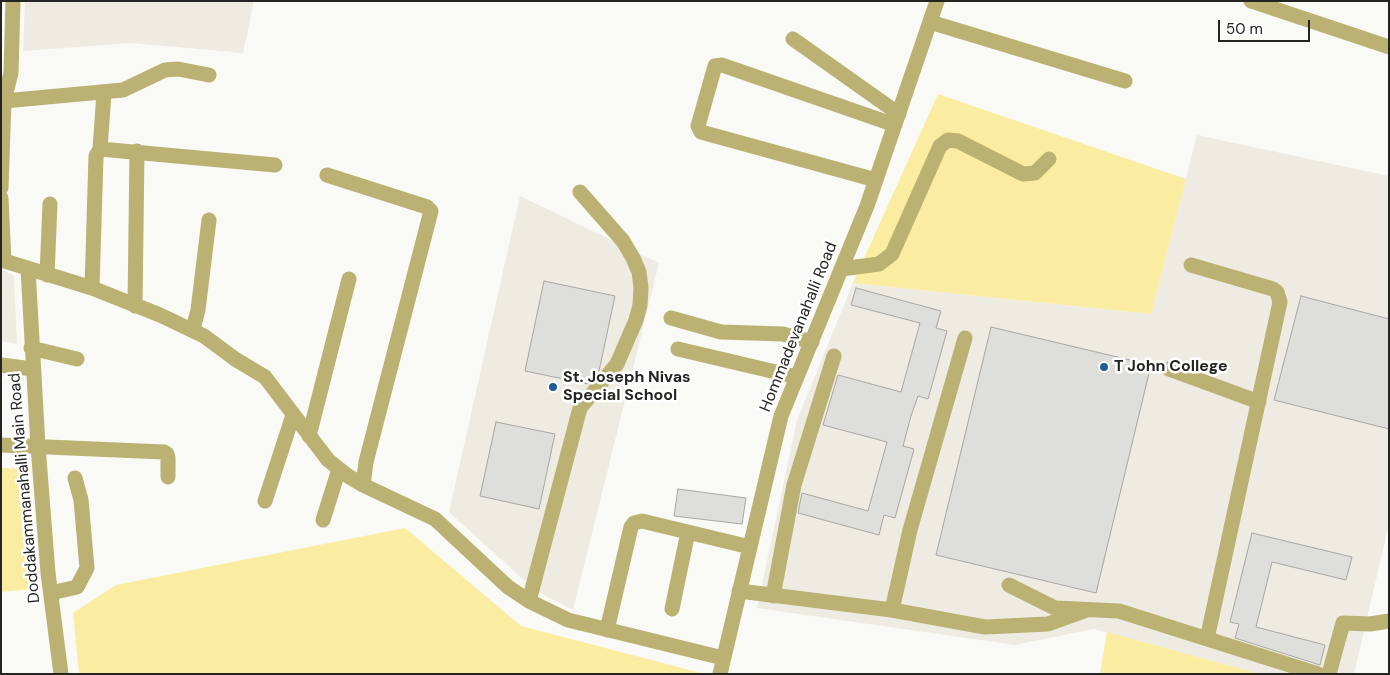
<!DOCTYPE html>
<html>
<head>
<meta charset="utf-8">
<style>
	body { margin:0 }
	#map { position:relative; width:1390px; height:675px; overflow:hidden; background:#f9f9f6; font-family:"DM Sans",sans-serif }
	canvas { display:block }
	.frame { position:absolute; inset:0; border:2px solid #242423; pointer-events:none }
	.scale { position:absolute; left:1218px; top:20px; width:92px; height:22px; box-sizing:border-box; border:2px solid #242423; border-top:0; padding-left:6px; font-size:15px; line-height:18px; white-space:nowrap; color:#242423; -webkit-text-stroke:4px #fff; paint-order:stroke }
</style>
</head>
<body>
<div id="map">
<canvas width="1390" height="675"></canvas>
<div class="frame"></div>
<div class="scale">50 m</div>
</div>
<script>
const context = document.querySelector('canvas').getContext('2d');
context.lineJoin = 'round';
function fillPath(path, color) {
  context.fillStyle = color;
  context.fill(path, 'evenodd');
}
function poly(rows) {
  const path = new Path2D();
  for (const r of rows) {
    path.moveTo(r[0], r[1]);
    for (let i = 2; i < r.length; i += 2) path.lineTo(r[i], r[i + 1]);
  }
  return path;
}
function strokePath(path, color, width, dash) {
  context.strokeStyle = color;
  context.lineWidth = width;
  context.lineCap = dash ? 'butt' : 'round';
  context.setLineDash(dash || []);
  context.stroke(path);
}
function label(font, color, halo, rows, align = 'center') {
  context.font = font + ' "DM Sans",sans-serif';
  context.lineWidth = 5;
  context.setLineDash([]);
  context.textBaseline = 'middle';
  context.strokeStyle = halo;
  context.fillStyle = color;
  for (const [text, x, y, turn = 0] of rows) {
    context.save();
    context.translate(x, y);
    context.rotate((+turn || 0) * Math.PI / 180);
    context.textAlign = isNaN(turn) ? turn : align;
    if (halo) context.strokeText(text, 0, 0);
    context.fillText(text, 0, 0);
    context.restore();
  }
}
const built = poly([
	[25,1,254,1,243,53,132,43,23,51],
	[1197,135,1389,176,1389,524,1354,674,1260,674,1094,629,1015,645,757,608,797,420,853,283,1151,314],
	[520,196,659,263,573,610,536,591,449,512],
	[1,269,14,276,17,344,1,341]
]);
const green = poly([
	[938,94,1186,179,1151,314,853,283],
	[1,468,24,469,32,589,1,592],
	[405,528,521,626,705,674,79,674,73,613,116,585],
	[1107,632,1260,674,1100,674]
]);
const building = poly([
	[544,281,615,296,599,371,588,384,525,371,544,281],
	[856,288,941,311,936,328,947,331,928,399,918,396,911,416,903,446,914,449,895,518,884,515,879,535,798,513,802,493,868,511,887,442,823,425,838,375,901,392,920,323,851,305,856,288],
	[1301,296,1389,319,1389,429,1274,400,1301,296],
	[991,327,1151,365,1096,593,936,555,991,327],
	[496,422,555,434,539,509,480,496,496,422],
	[678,489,746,498,742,524,674,516,678,489],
	[1252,533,1352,557,1346,580,1272,562,1256,627,1325,645,1320,665,1235,638,1239,624,1230,622,1252,533]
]);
const minor = poly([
	[1251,1,1389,47],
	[930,22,1125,81],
	[793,39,899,114],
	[4,101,123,90,165,70,178,69,209,75],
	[100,149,104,93],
	[327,175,427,207,431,211,366,462,363,485],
	[876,180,701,132,698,126,715,66,722,65,895,125],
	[1,188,4,101,11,73,13,1],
	[1,198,4,261],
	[1,260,92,288,160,315,204,336,235,359,265,377,328,460,348,476,363,485,435,519,508,587,529,601,568,620,723,658],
	[1191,265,1273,289,1277,292,1280,302,1207,639],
	[28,269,38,446,48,573,61,674],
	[841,269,879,264,892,254,940,146,948,140,958,141,1023,174,1035,173,1049,159],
	[47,275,50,204],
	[92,288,96,156,100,149,275,165],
	[135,306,137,151],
	[671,318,721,332,783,334,812,342],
	[193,329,198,310,209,220],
	[965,338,910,530,892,610,985,627,1048,624,1087,610],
	[31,348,77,359],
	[678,349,797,377],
	[1,365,33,369],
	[1169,369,1259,402],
	[309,436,349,279],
	[1,445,164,452,167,454,168,458,168,477],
	[265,501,293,415],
	[323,520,339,469],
	[1009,585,1055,608,1119,611,1318,674],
	[739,591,892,610],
	[51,593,77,587,87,568,81,500,75,478],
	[773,596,794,485,834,356],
	[529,601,580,408,617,364,636,320,640,305,641,287,639,272,633,258,623,241,580,192],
	[672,609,688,532],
	[607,630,631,527,634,523,642,521,750,547],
	[720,674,781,416,867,206,937,1],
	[1329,674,1343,623,1370,624,1389,621]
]);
const markers = [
	[1104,367,5,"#1f5e95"],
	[553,387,5,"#1f5e95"]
];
const streetNames = [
	["Hommadevanahalli Road",799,327,-68],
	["Doddakammanahalli Main Road",25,488,-95]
];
const poiNames = [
	["T John College",1114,367],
	["St. Joseph Nivas",563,378],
	["Special School",563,396]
];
fillPath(built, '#eeece2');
fillPath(green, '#faeda1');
fillPath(building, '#dededb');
strokePath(building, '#a7a6a3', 1);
strokePath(minor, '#bbb172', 15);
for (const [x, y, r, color] of markers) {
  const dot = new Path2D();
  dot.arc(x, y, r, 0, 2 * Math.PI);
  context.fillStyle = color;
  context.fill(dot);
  strokePath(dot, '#fff', 2);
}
label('16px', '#242423', '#fff', streetNames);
label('bold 16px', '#242423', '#fff', poiNames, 'left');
</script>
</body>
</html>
